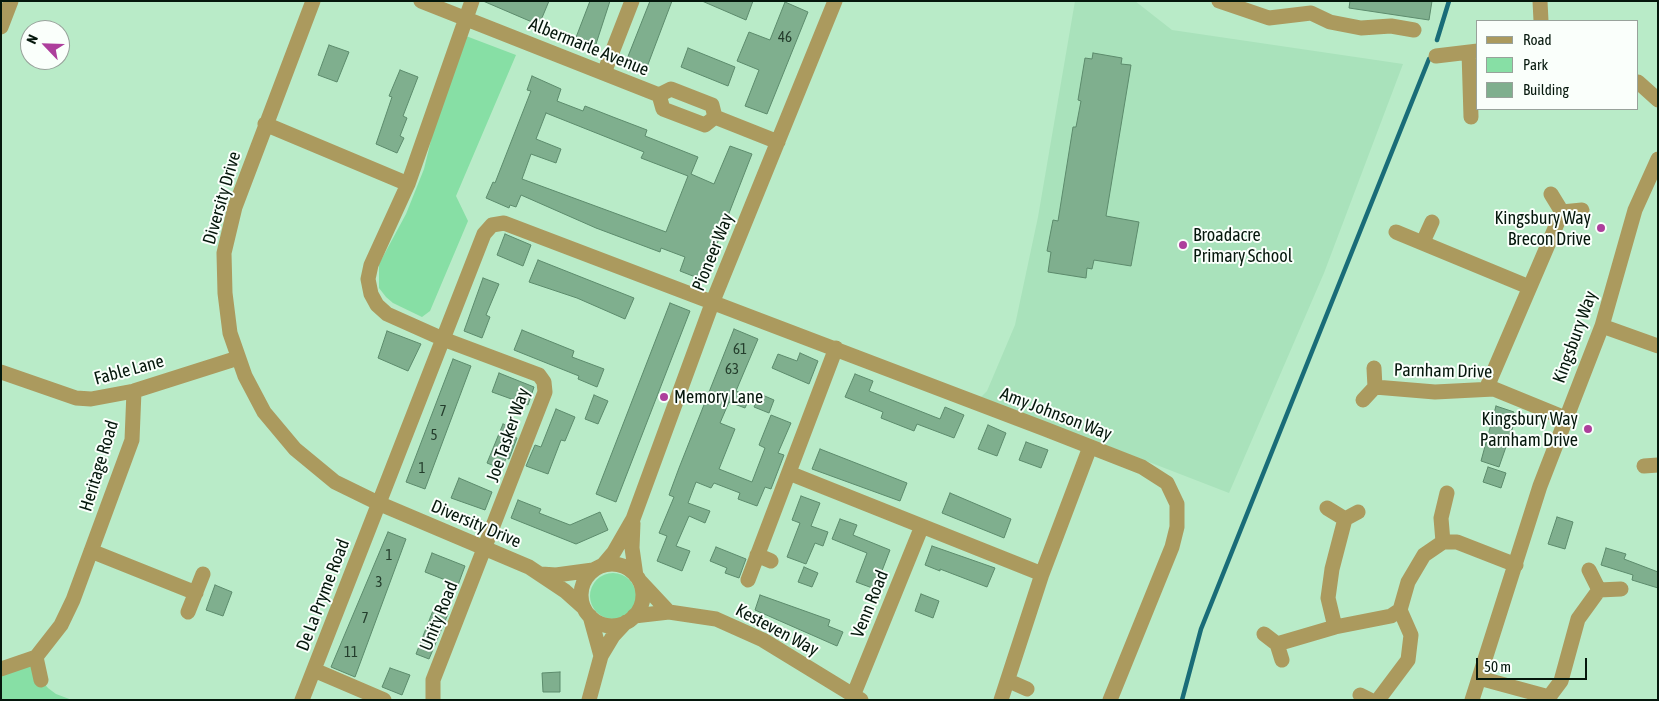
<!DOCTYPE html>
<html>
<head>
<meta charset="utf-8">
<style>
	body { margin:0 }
	#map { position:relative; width:1659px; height:701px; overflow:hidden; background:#b9ebc8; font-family:"Asap Condensed",sans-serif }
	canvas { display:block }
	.frame { position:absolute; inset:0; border:2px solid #05170c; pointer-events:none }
	.legend { position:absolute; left:1476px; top:20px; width:162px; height:90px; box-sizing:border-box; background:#fafffb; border:1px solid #98a29b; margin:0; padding:6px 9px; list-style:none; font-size:15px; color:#05170c }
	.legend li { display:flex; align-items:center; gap:10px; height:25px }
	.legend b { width:25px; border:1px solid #98a29b }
	.north { position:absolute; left:20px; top:20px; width:50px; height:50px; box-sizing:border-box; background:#fafffb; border:1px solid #98a29b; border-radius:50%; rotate:294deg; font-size:14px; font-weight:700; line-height:20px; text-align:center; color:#05170c }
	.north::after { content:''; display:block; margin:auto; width:18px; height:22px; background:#ad3f9c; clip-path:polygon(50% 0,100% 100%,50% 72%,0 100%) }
	.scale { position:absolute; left:1476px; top:658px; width:111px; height:22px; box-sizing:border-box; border:2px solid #05170c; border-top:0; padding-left:6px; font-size:15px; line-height:18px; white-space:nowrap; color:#05170c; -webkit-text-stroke:4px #fafffb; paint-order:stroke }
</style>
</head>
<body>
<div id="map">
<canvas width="1659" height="701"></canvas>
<div class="frame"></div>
<ul class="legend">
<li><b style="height:6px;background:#ab9a5e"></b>Road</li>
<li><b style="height:14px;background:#87dfa5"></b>Park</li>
<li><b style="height:14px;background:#7faf8e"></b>Building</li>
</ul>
<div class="north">N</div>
<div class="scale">50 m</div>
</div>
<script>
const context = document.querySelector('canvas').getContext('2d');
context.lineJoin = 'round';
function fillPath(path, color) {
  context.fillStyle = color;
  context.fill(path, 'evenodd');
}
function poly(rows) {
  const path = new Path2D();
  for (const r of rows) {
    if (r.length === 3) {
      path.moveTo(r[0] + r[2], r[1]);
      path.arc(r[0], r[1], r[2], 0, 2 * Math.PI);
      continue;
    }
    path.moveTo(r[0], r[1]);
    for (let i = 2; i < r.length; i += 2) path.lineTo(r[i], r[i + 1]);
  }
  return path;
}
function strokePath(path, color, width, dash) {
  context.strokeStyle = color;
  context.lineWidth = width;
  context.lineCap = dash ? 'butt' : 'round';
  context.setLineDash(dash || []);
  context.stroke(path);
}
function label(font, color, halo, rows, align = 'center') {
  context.font = font + ' "Asap Condensed",sans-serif';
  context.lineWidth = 4;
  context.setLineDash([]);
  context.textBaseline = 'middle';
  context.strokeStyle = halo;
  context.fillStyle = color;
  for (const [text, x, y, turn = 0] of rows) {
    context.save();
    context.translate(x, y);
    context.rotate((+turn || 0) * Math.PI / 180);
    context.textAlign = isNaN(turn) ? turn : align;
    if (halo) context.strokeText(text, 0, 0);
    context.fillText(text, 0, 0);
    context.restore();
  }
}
const built = poly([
	[1075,1,1135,1,1172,30,1403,64,1324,273,1229,493,981,397,987,391,1015,325,1038,217]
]);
const green = poly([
	[466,36,516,55,456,196,468,221,430,311,422,317,393,303,386,297,379,288,379,264,406,214,424,169,435,124],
	[613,596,23],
	[36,657,41,680,48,688,56,694,72,700,1,700,1,669]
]);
const stream = poly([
	[1437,40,1449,1],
	[1182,700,1201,629,1429,59]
]);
const building = poly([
	[483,1,549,1,539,25,483,1],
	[590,1,610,1,595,47,575,40,590,1],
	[650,1,672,1,647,67,627,59,650,1],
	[702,1,753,1,746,20,702,1],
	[1350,1,1432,1,1429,20,1349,8,1350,1],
	[785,2,808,12,767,114,745,106,759,70,737,61,749,32,770,40,785,2],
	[329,45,349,52,337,82,318,75,329,45],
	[688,48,735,67,728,86,681,67,688,48],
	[1093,53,1122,58,1121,64,1131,65,1106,216,1139,222,1131,266,1094,260,1092,269,1087,268,1086,278,1048,272,1051,252,1047,251,1053,220,1058,221,1073,127,1076,127,1081,101,1078,100,1085,58,1092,59,1093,53],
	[400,70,418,77,403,116,407,118,400,136,404,138,397,153,376,144,392,97,389,96,400,70],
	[532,76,561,89,557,101,583,111,585,106,613,117,647,130,645,136,698,157,691,174,714,184,730,146,752,154,703,280,680,271,685,257,661,248,660,252,596,228,521,195,516,207,510,205,509,208,486,198,493,182,495,183,531,91,527,90,532,76],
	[546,113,644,152,641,158,688,176,666,232,522,179,531,154,556,163,561,149,536,139,546,113],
	[505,234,531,245,523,266,497,255,505,234],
	[538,260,634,298,625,319,577,298,529,282,538,260],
	[483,278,499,284,486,315,490,317,482,338,464,331,483,278],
	[670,303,690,311,616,502,596,494,670,303],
	[734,329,758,339,736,391,750,397,745,408,729,402,720,423,735,429,719,469,752,482,765,448,759,445,771,415,791,423,778,453,784,455,771,489,765,487,757,506,738,499,740,493,714,483,711,488,696,482,688,503,710,511,705,523,689,516,676,546,690,551,682,571,657,561,667,536,659,533,674,497,669,495,679,468,734,329],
	[522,330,574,351,572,357,604,369,597,387,578,379,579,376,514,350,522,330],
	[387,331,421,344,408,371,378,358,387,331],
	[800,353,818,361,809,384,772,368,778,354,797,361,800,353],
	[453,359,471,366,425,489,406,482,453,359],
	[499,373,534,387,528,405,492,392,499,373],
	[855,374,873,381,869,391,940,419,945,407,964,415,954,438,917,424,914,431,881,418,883,412,845,397,855,374],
	[760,394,774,400,769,413,754,407,760,394],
	[594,395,608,401,598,424,585,419,594,395],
	[1496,406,1514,412,1512,417,1516,418,1499,467,1481,461,1496,406],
	[556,409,575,417,565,441,561,440,548,474,526,466,535,445,541,447,556,409],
	[503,424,517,430,514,437,517,438,509,459,506,458,502,469,487,463,503,424],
	[988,425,1006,433,997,456,978,449,988,425],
	[1026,442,1048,450,1041,468,1019,460,1026,442],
	[820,449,907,483,900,501,812,469,820,449],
	[1488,467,1506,473,1501,488,1483,482,1488,467],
	[459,478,492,492,485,510,451,498,459,478],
	[950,493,1011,519,1004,538,942,513,950,493],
	[801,496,820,503,811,526,828,532,823,546,815,543,806,564,787,557,800,523,792,520,801,496],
	[518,500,541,509,539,513,570,525,600,512,608,530,576,544,511,518,518,500],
	[1557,517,1573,522,1565,549,1548,544,1557,517],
	[840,519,857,525,853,535,890,550,875,589,856,582,867,553,832,539,840,519],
	[388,532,406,539,355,677,331,667,388,532],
	[932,546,995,568,987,587,940,569,940,571,925,565,932,546],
	[716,547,746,559,739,578,725,573,727,568,710,561,716,547],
	[1606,548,1626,554,1624,559,1658,572,1658,588,1632,580,1633,575,1601,565,1606,548],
	[432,553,465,566,458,585,425,572,432,553],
	[804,567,818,573,812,587,798,582,804,567],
	[215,585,232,592,223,616,206,610,215,585],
	[921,594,939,601,933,618,915,611,921,594],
	[760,595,830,620,828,626,843,632,837,646,755,610,760,595],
	[434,608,448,614,429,659,416,654,434,608],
	[390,668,410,675,402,695,382,687,390,668],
	[560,672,560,692,543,692,542,673,560,672]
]);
const minor = poly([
	[313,1,235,207,224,253,225,293,230,333,245,376,264,412,295,449,335,482,378,503,529,567,565,591,584,608],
	[421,1,659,95,671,89,712,105,715,117],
	[1219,1,1269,18,1311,13,1330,22,1361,28,1391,26,1414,30],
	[1540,1,1541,21],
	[1,27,11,1],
	[1469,52,1471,117],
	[1436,56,1478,51],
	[604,73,632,1],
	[1638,82,1658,100],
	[659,95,663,109,705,125,715,117],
	[715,117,778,142],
	[265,124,408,184],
	[1551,194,1562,212,1582,210],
	[1396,232,1529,287],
	[1423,242,1432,222],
	[1602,326,1658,346],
	[1,372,76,398,91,399,134,391,238,358],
	[1375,387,1435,392,1494,389,1565,418],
	[1487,387,1562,212],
	[1363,400,1375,387,1374,368],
	[1644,466,1658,465],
	[789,473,1042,574],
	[1327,508,1345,519,1358,512],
	[633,523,632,548,636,576],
	[1443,542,1441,518,1447,493],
	[91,551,196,593],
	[757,555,771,561],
	[612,595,31],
	[603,565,614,552,633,519,713,301,835,1],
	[1589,570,1599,590,1621,589],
	[541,574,556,575,593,570],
	[748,580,836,348],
	[640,581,669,612],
	[188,612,203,574],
	[590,616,601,656],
	[634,616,669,612,716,619,763,640,861,700],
	[1335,627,1328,598,1332,569,1345,519],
	[1264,634,1277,644,1335,627,1391,616,1400,610,1408,582,1424,555,1443,542,1457,542,1516,565],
	[1277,644,1282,660],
	[1,669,36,657],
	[314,670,384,700],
	[1479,678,1549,697],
	[41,680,36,657,61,625,73,600,132,440,134,391],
	[1009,681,1027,689],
	[1360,695,1370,700],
	[853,696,922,526],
	[302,700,484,234,492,225,504,223,1045,429,1142,467,1167,483,1177,504,1177,527,1172,547,1110,700],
	[433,700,433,680,545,392,544,382,539,375,443,339,387,314,377,305,371,294,368,279,371,265,408,184,472,1],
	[589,700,601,656,613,636,626,622],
	[1001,700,1042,574,1090,447],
	[1378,700,1408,660,1411,635,1400,610],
	[1472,700,1540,486,1602,326,1635,210,1658,159],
	[1550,700,1549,697,1561,681,1578,619,1599,590]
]);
const markers = [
	[1601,228,5,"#ad3f9c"],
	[1183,245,5,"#ad3f9c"],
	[664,397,5,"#ad3f9c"],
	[1588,429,5,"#ad3f9c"]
];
const numberNames = [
	["46",785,37],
	["61",740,349],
	["63",732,369],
	["7",443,411],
	["5",434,435],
	["1",422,468],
	["1",389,555],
	["3",379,582],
	["7",365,618],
	["11",351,652]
];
const streetNames = [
	["Albermarle Avenue",589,47,22],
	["Diversity Drive",222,198,-74],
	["Pioneer Way",713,252,-68],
	["Kingsbury Way",1575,337,-70],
	["Fable Lane",129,370,-15],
	["Parnham Drive",1443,371,1],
	["Amy Johnson Way",1056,414,21],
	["Joe Tasker Way",508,435,-71],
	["Heritage Road",99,466,-73],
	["Diversity Drive",476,524,23],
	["De La Pryme Road",323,595,-69],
	["Venn Road",870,604,-68],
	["Unity Road",439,616,-68],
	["Kesteven Way",777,630,28]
];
const poiNames = [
	["Kingsbury Way",1591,218],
	["Brecon Drive",1591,239],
	["Broadacre",1193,235,"left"],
	["Primary School",1193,256,"left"],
	["Memory Lane",674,397,"left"],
	["Kingsbury Way",1578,419],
	["Parnham Drive",1578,440]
];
fillPath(built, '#a9e2bb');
fillPath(green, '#87dfa5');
strokePath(stream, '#196c78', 4.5);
fillPath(building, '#7faf8e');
strokePath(building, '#5c8b6c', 1);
strokePath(minor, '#ab9a5e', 15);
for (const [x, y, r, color] of markers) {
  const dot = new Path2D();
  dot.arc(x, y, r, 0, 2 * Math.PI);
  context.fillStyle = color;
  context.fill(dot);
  strokePath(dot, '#fafffb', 2);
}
label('15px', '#243d2c', null, numberNames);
label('18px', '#05170c', '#fafffb', streetNames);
label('18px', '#05170c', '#fafffb', poiNames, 'right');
</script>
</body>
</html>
